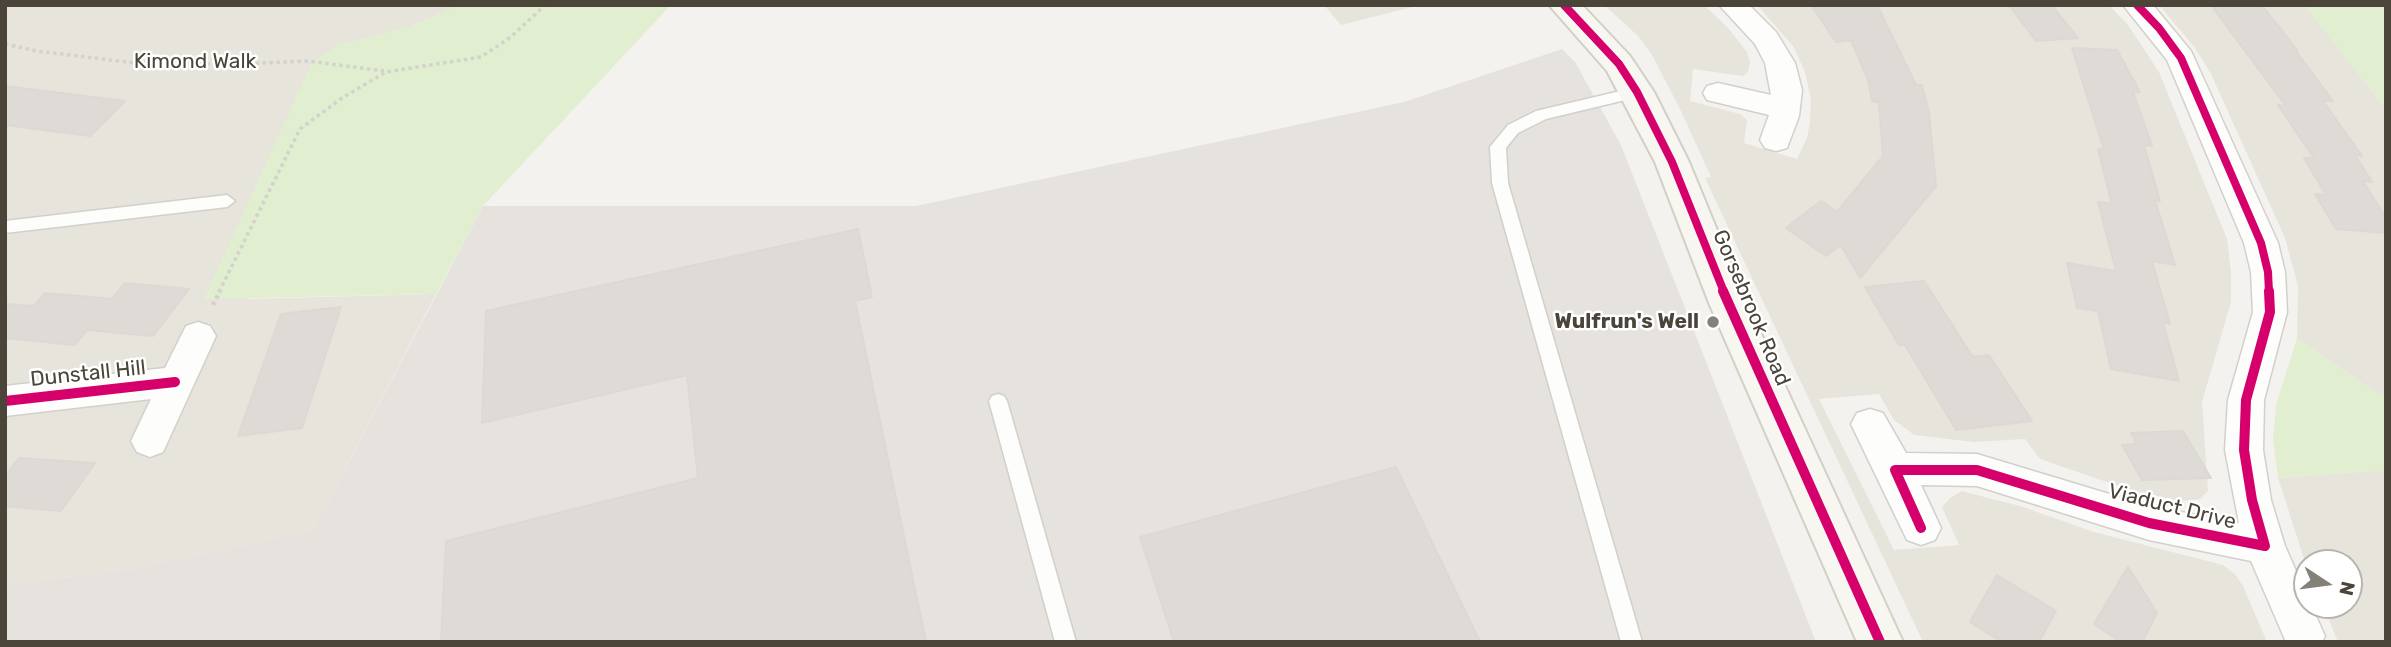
<!DOCTYPE html>
<html>
<head>
<meta charset="utf-8">
<style>
	body { margin:0 }
	#map { position:relative; width:2391px; height:647px; overflow:hidden; background:#f4f2ee; font-family:Rubik,sans-serif }
	canvas { display:block }
	.frame { position:absolute; inset:0; border:7px solid #4b4439; pointer-events:none }
	.north { position:absolute; left:2293px; top:549px; width:70px; height:70px; box-sizing:border-box; background:#fff; border:2px solid #b7b4b0; border-radius:50%; rotate:103deg; font-size:19px; font-weight:700; line-height:28px; text-align:center; color:#4b4439 }
	.north::after { content:''; display:block; margin:auto; width:24px; height:32px; background:#868178; clip-path:polygon(50% 0,100% 100%,50% 72%,0 100%) }
</style>
</head>
<body>
<div id="map">
<canvas width="2391" height="647"></canvas>
<div class="frame"></div>
<div class="north">N</div>
</div>
<script>
const context = document.querySelector('canvas').getContext('2d');
context.lineJoin = 'round';
function fillPath(path, color) {
  context.fillStyle = color;
  context.fill(path, 'evenodd');
}
function poly(rows) {
  const path = new Path2D();
  for (const r of rows) {
    path.moveTo(r[0], r[1]);
    for (let i = 2; i < r.length; i += 2) path.lineTo(r[i], r[i + 1]);
  }
  return path;
}
function strokePath(path, color, width, dash) {
  context.strokeStyle = color;
  context.lineWidth = width;
  context.lineCap = dash ? 'butt' : 'round';
  context.setLineDash(dash || []);
  context.stroke(path);
}
function label(font, color, halo, rows, align = 'center') {
  context.font = font + ' Rubik,sans-serif';
  context.lineWidth = 5;
  context.setLineDash([]);
  context.textBaseline = 'middle';
  context.strokeStyle = halo;
  context.fillStyle = color;
  for (const [text, x, y, turn = 0] of rows) {
    context.save();
    context.translate(x, y);
    context.rotate((+turn || 0) * Math.PI / 180);
    context.textAlign = isNaN(turn) ? turn : align;
    if (halo) context.strokeText(text, 0, 0);
    context.fillText(text, 0, 0);
    context.restore();
  }
}
const residential = poly([
	[5,5,461,5,414,25,247,299,436,294,313,530,135,568,5,585],
	[1324,5,1420,5,1341,25],
	[1604,5,1704,5,1728,28,1747,52,1750,63,1748,72,1743,76,1693,69,1690,101,1740,114,1747,120,1744,143,1797,159,1807,138,1810,122,1811,99,1805,72,1793,46,1757,5,2109,5,2128,25,2159,72,2227,239,2231,272,2231,302,2202,402,2208,491,2200,499,2181,501,2133,491,2040,459,2025,439,1974,442,1914,435,1894,420,1879,394,1819,399,1894,550,1959,545,1942,507,1950,498,1962,491,1977,495,2020,506,2094,532,2223,565,2235,574,2243,586,2267,642,1923,642,1705,178,1711,177,1681,111,1652,55,1638,36],
	[2159,5,2305,5,2386,109,2386,396,2375,392,2297,338,2298,286,2285,238,2211,74,2195,48],
	[2386,470,2386,642,2338,642,2323,605,2349,605,2349,563,2307,563,2307,568,2278,478]
]);
const industrial = poly([
	[1562,49,1575,62,1621,145,1816,642,5,642,5,585,135,568,313,530,483,206,916,206,1404,102]
]);
const green = poly([
	[461,5,671,5,483,206,436,294,204,299,311,64,335,46,414,25],
	[2299,5,2386,5,2386,109,2305,6],
	[2297,338,2375,392,2386,396,2386,470,2278,478,2273,440,2276,405]
]);
const building = poly([
	[1811,5,1877,5,1916,85,1922,85,1929,112,1936,186,1860,278,1841,245,1826,256,1786,228,1821,201,1837,212,1883,156,1879,102,1872,101,1868,80,1851,40,1836,42,1811,5],
	[2009,5,2051,5,2078,38,2036,41,2009,5],
	[2211,5,2262,5,2297,50,2295,50,2333,101,2323,101,2362,156,2355,155,2372,182,2363,181,2386,218,2386,233,2336,229,2315,194,2326,195,2304,158,2314,158,2278,105,2286,106,2211,5],
	[2072,48,2117,50,2140,92,2133,92,2152,146,2144,145,2160,201,2155,200,2175,265,2152,261,2170,324,2163,322,2179,381,2111,369,2098,311,2077,308,2067,263,2116,271,2098,202,2112,204,2098,149,2104,150,2072,48],
	[5,86,125,101,90,136,5,125,5,86],
	[858,229,872,297,855,301,926,642,441,642,446,541,698,478,687,375,482,423,486,311,858,229],
	[1924,281,1973,357,1989,355,2032,421,1956,430,1905,345,1899,345,1865,287,1924,281],
	[125,283,189,289,153,336,87,330,75,345,5,338,5,304,34,306,45,293,112,299,125,283],
	[341,307,302,428,238,436,281,314,341,307],
	[2183,431,2211,478,2142,480,2122,445,2137,444,2131,433,2183,431],
	[19,458,95,463,61,511,5,506,5,476,19,458],
	[1396,467,1480,642,1174,642,1140,537,1396,467],
	[2128,567,2157,613,2142,642,2121,642,2094,624,2128,567],
	[1997,575,2056,611,2039,642,2002,642,1970,622,1997,575]
]);
const pathFar1 = poly([
	[5,44,37,51,135,63,240,64,308,61,384,71],
	[219,292,300,129,342,98,386,72,481,57,511,37,545,5]
]);
const path = poly([
	[213,305,220,291]
]);
const lane = poly([
	[1637,87,1642,88,1645,92,1642,96,1546,119,1518,133,1506,148,1508,183,1642,642,1621,642,1492,183,1490,147,1508,125,1536,111,1637,87],
	[227,195,235,201,227,207,5,233,5,221,227,195],
	[998,394,1004,396,1007,401,1076,642,1055,642,989,401,992,396,998,394]
]);
const street = poly([
	[1719,5,1749,5,1776,32,1795,63,1802,90,1799,116,1787,148,1776,151,1765,148,1760,140,1769,115,1707,100,1703,93,1707,86,1718,83,1771,95,1765,63,1755,44,1719,5],
	[2123,5,2153,5,2191,51,2278,243,2285,272,2287,312,2264,400,2263,450,2271,500,2285,546,2307,596,2307,605,2311,605,2325,636,2322,642,2286,642,2251,561,2149,540,1977,486,1921,485,1941,528,1935,540,1921,545,1907,540,1851,424,1857,413,1870,409,1883,413,1906,453,1977,454,2149,506,2239,523,2225,450,2228,400,2253,312,2251,272,2244,243,2167,60,2123,5],
	[198,322,210,326,216,336,163,452,150,457,137,452,131,441,151,399,5,416,5,386,165,368,186,326,198,322]
]);
const secondary = poly([
	[1549,5,1582,5,1630,56,1654,92,1689,162,1747,303,1903,642,1857,642,1709,303,1655,162,1607,71,1549,5]
]);
const cyclewayFar1 = poly([
	[1564,5,1619,64,1637,92,1672,162,1724,292],
	[2137,5,2159,28,2181,58,2261,243,2268,272,2269,292]
]);
const cycleway = poly([
	[1723,291,1880,642],
	[5,401,175,382],
	[1921,528,1895,470,1977,470,2149,523,2265,546,2252,500,2244,450,2246,400,2270,312,2269,291]
]);
const markers = [
	[1713,322,7,"#868178"]
];
const streetNames = [
	["Kimond Walk",195,62],
	["Gorsebrook Road",1751,308,67],
	["Dunstall Hill",88,374,-6],
	["Viaduct Drive",2172,507,14]
];
const poiNames = [
	["Wulfrun's Well",1699,322]
];
fillPath(residential, '#e7e4dc');
fillPath(industrial, '#e6e2de');
fillPath(green, '#e1eecf');
fillPath(building, '#dedbd6');
strokePath(building, '#dcd9d4', 2);
strokePath(lane, '#d2d0cb', 3);
strokePath(street, '#d2d0cb', 3);
strokePath(secondary, '#d3cfc5', 4);
strokePath(pathFar1, '#d3d2cc', 3.5, [3.5, 3.5]);
strokePath(path, '#d3d2cc', 4.5, [3.5, 3.5]);
fillPath(lane, '#fdfdfc');
fillPath(street, '#fdfdfc');
fillPath(secondary, '#f7f6f1');
strokePath(cyclewayFar1, '#d6006c', 8);
strokePath(cycleway, '#d6006c', 10);
for (const [x, y, r, color] of markers) {
  const dot = new Path2D();
  dot.arc(x, y, r, 0, 2 * Math.PI);
  context.fillStyle = color;
  context.fill(dot);
  strokePath(dot, '#fff', 2.5);
}
label('21px', '#4b4439', '#fff', streetNames);
label('bold 21px', '#4b4439', '#fff', poiNames, 'right');
</script>
</body>
</html>
